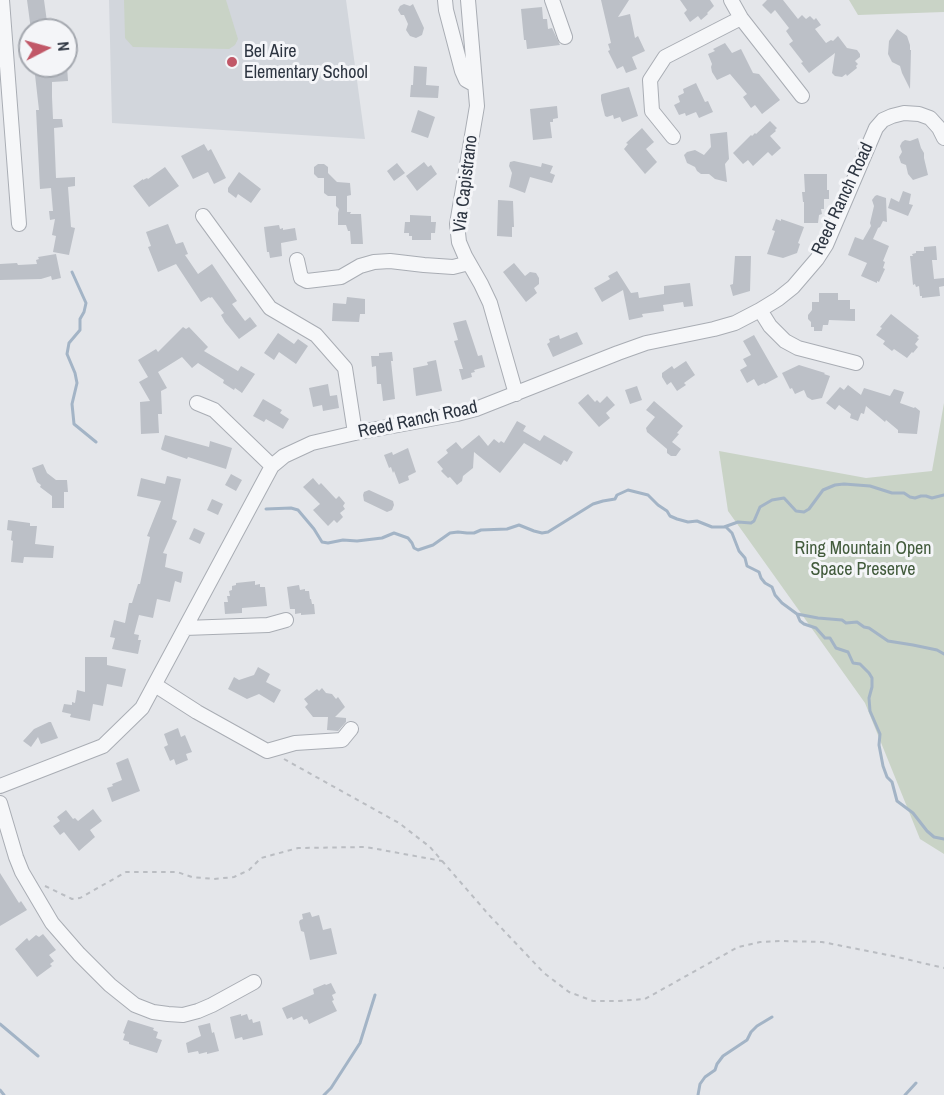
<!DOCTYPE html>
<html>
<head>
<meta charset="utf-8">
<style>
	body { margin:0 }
	#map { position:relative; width:944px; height:1095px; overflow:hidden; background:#e4e6ea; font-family:"Archivo Narrow",sans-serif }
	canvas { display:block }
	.north { position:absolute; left:18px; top:18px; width:60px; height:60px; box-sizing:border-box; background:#f4f5f8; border:2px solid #a4a8af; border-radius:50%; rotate:84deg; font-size:16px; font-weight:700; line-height:24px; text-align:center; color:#2d3541 }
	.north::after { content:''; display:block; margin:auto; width:21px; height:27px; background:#c15868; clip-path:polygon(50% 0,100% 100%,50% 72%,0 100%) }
</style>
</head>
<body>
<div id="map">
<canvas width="944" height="1095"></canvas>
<div class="north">N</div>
</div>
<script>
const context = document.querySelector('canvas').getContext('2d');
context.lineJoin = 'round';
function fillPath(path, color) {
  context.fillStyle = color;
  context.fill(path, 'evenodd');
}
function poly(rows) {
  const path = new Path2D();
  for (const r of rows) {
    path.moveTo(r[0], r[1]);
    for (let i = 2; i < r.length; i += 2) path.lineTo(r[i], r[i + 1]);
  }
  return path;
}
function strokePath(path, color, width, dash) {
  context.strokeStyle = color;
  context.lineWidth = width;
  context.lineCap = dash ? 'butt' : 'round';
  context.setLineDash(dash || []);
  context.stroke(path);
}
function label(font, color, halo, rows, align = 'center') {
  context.font = font + ' "Archivo Narrow",sans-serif';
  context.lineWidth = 6;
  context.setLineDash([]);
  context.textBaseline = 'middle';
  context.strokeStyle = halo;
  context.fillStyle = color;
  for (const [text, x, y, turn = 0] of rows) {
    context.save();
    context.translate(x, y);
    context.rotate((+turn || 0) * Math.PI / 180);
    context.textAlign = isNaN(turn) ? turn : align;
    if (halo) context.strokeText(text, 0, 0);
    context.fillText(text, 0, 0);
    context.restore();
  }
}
const built = poly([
	[109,0,346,0,365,139,112,123]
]);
const green = poly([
	[124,0,226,0,238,39,235,45,229,49,133,47,125,38],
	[849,0,944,0,944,12,858,15],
	[944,403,944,854,920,839,865,703,728,511,719,451,866,478,932,471]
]);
const stream = poly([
	[72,272,86,303,84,312,80,319,80,330,69,343,67,354,75,373,77,383,72,404,74,424,96,442],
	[266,509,291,508,298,510,314,529,322,542,328,543,343,540,357,541,382,538,394,533,408,538,412,543,414,548,418,550,433,545,450,533,458,532,467,533,474,533,481,530,507,529,519,525,534,531,542,533,548,532,593,504,603,501,615,499,617,495,628,490,648,495,658,505,667,511,670,516,677,519,688,522,697,521,712,527,724,527,738,522,751,523,754,521,760,507,772,500,784,498,796,511,804,512,809,509,823,490,835,485,844,484,870,486,892,493,904,493,910,497,915,498,921,496,926,496,932,498,944,495],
	[726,527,732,533,739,551,745,558,747,566,759,572,761,578,765,583,772,587,775,595,782,603,797,614,818,618,842,620,846,623,857,622,864,627,869,628,888,641,913,645,937,650,944,654],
	[797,614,800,621,804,624,816,628,825,638,830,638,836,648,848,652,853,663,860,664,869,673,872,678,872,687,869,698,870,711,880,734,879,745,883,766,887,777,892,782,897,801,913,813,927,831,934,837,944,839],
	[0,1024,38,1056],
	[0,1090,4,1095],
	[324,1095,331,1088,360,1043,375,995],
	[698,1095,700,1084,705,1077,715,1070,717,1064,723,1056,747,1040,751,1032,757,1026,772,1017],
	[905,1095,916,1083]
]);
const building = poly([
	[27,0,44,0,48,29,31,30],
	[601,0,629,0,618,17,630,14,635,38,638,36,645,51,632,57,637,69,626,73,623,66,617,69,608,51,610,50,608,44,611,43],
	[680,0,710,0,714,6,707,13,708,14,701,20,698,16,690,22,684,13,687,10],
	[767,0,783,0,798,19,802,15,806,19,810,16,814,20,816,18,821,25,815,29,826,43,831,40,833,41,838,36,847,48,857,50,860,54,860,57,855,61,858,64,856,66,857,68,847,76,846,74,842,77,835,76,832,73,835,53,809,73,801,63,803,62,789,44,793,41,786,31,789,28,775,10,771,14,762,5],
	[404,4,410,6,413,4,424,28,422,35,416,38,410,36,406,30,408,24,404,15,401,15,398,10,400,6],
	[542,7,543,19,547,19,548,29,552,28,560,45,527,49,526,40,524,40,521,9],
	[897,29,907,36,910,45,910,50,911,50,910,89,902,73,900,66,892,62,888,54,889,41],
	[725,43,732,53,741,49,753,73,759,74,780,100,762,114,755,105,751,108,743,97,747,94,730,74,717,80,712,72,711,67,712,64,708,54,715,51,713,49],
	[34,66,67,66,68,81,52,82,52,97,53,119,62,119,63,127,54,128,56,178,75,177,75,186,68,187,71,227,75,228,69,255,53,252,56,236,52,235,55,219,50,220,49,211,53,211,51,188,40,189,36,110,39,110],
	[414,66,427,67,426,85,439,86,438,98,410,97,411,85,413,85],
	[696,83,705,102,708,101,713,112,699,118,696,112,686,116,685,113,679,115,674,105,680,102,678,96,684,93,683,89],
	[629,87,638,116,622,122,620,117,614,119,613,115,607,117,605,116,601,100,601,95,602,94],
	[557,106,558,118,553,119,553,122,550,122,552,138,533,140,530,109],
	[418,110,435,117,428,138,411,132],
	[770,121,777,128,775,130,776,131,770,136,781,148,772,156,768,152,753,166,748,160,743,164,733,153,751,135,752,136,755,133,756,134],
	[642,128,654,142,646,149,657,162,645,174,624,149,628,144,626,143],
	[727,132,729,159,725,164,727,182,715,179,709,174,701,174,697,171,695,167,687,163,684,155,687,152,695,150,704,155,711,147,710,134],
	[918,138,921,148,924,153,924,158,928,175,913,180,908,174,906,165,901,163,899,157,902,152,900,146,902,142,905,140,910,141],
	[204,144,208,151,211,149,226,178,214,184,208,172,193,179,181,156],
	[514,161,541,167,542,163,553,166,550,173,555,175,552,183,530,177,525,193,509,187,512,173,509,166,510,162],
	[424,162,428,167,431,165,437,174,417,191,406,176],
	[397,163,405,173,394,181,387,171],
	[318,164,324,164,328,167,328,173,337,182,350,183,351,195,347,196,347,212,351,212,350,214,361,214,363,244,351,244,350,231,348,231,346,225,338,225,338,213,339,209,336,206,336,196,328,196,324,193,324,178,318,178,314,174,314,167],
	[165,167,179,186,149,207,133,186,143,179,143,180,147,178,148,179],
	[239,172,261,189,251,203,238,194,236,198,228,192,228,188],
	[804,174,827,174,827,190,829,190,829,199,824,199,824,209,821,209,822,214,819,215,818,223,804,223,804,202,803,202,802,192,805,192],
	[903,191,911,194,909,204,913,205,908,216,888,208,891,198,899,202],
	[877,195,886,198,887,222,883,221,880,227,878,228,873,239,889,246,883,261,885,262,883,268,885,269,879,282,877,281,877,283,861,276,867,263,848,255,855,237,863,240,871,226,870,223,874,206,872,200,875,196],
	[498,200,513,201,514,227,512,227,512,237,497,236],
	[410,215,431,216,431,222,436,222,435,233,431,233,431,240,412,240,412,236,409,236,409,233,404,233,405,222,410,222],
	[776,219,781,221,781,219,804,227,798,243,800,244,797,253,783,258,767,254,775,231,772,230],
	[168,224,176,244,183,242,188,254,185,255,198,274,212,264,237,301,232,304,245,321,250,317,257,326,239,339,225,322,221,315,224,313,212,297,210,298,209,297,201,302,176,264,158,272,148,247,151,246,146,232],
	[279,225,280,229,283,228,283,230,295,228,297,240,281,243,282,256,270,258,269,252,267,252,264,227],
	[936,246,937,260,932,260,934,279,944,278,944,286,939,287,940,296,922,298,922,296,920,296,919,286,916,287,915,284,913,285,910,256,913,256,912,254,916,253,916,251,924,251,924,247],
	[56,254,61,278,52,280,51,276,41,279,0,280,0,264,17,263,18,265,37,264,36,260,39,259,38,257],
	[735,256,751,256,750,291,733,296,730,285,733,284],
	[514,263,525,276,530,272,536,273,539,278,539,284,534,288,537,293,526,302,503,272],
	[617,271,631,293,638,292,639,298,664,294,664,286,690,283,693,306,684,307,683,302,663,305,664,311,642,314,643,317,629,320,623,290,602,302,594,288,610,279,608,276],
	[819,293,838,293,838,300,850,300,850,309,855,309,855,321,829,320,828,325,823,325,822,331,814,331,814,327,811,327,811,322,808,319,808,315,812,310,812,302,819,302],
	[347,297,365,299,365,314,360,314,359,322,332,321,333,303,346,304],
	[891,314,919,336,917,338,919,339,915,344,918,347,913,353,912,352,907,358,894,349,892,351,883,344,885,341,876,335,882,328,880,327],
	[466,320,478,356,482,355,485,367,474,370,475,372,471,373,472,377,462,380,459,369,463,369,454,341,458,340,453,323],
	[183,327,186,329,189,327,208,347,204,351,238,371,241,366,255,374,242,393,235,388,234,390,223,383,224,380,198,363,192,368,182,357,158,372,167,388,161,391,162,414,158,414,159,433,141,434,140,402,150,401,139,382,148,377,138,360,156,349,158,352],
	[577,332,583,344,553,357,547,344,550,342,549,339,559,335,560,339],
	[278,333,294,344,298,339,308,346,296,364,279,352,274,360,264,353],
	[754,335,778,377,765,384,764,383,758,386,754,379,747,383,740,370,747,366,743,359,751,355,743,341],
	[392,352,393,361,391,361,395,399,383,401,381,384,377,384,376,366,372,367,371,356,379,356,379,353],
	[436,360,442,391,416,396,413,368,428,365,427,362],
	[686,361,695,375,684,383,686,385,677,391,671,382,667,385,662,377,662,373,672,366,674,369],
	[799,365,825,373,824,374,830,376,822,398,812,400,807,397,804,390,795,394,792,388,790,389,782,373],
	[328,384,330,396,337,395,339,408,323,411,322,405,313,407,309,388],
	[848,385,861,395,864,388,890,396,894,389,904,392,900,403,914,408,915,407,920,411,917,434,898,433,898,430,886,420,885,422,866,406,864,414,861,413,858,421,850,418,851,414,839,405,835,410,826,403,840,387,844,390],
	[637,386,642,400,630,404,625,390],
	[588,394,595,402,597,400,600,403,607,396,615,405,606,413,610,418,599,427,578,403],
	[263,399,282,410,280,413,289,419,283,429,266,419,264,422,253,416],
	[654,401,683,426,677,433,679,434,672,442,681,449,676,456,671,456,667,453,667,449,647,432,646,428,655,417,646,410],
	[517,421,526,426,523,431,540,441,544,435,573,452,567,462,564,460,561,465,524,443,500,473,474,452,473,468,463,476,462,481,457,485,450,477,448,478,441,471,443,469,437,462,448,453,446,450,456,442,462,449,479,435,488,446,494,439,499,443,501,441,504,443],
	[165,435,209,447,210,441,232,448,226,469,188,457,187,459,162,450,161,449],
	[408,448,416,472,408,476,409,480,399,484,394,471,393,473,391,467,389,468,384,455,392,452,393,455],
	[43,464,47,473,56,480,67,480,68,492,64,492,64,508,52,508,52,496,40,487,41,485,37,482,32,468],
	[231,474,242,480,236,491,225,485],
	[167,476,181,479,172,519,177,521,163,553,167,554,165,567,183,572,181,583,175,581,170,602,157,599,153,618,139,615,134,634,139,635,138,640,141,640,138,654,112,649,115,638,110,637,114,620,125,623,129,603,132,603,138,584,140,584,150,537,147,536,161,501,137,496,141,478,165,484],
	[313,478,319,485,321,483,336,499,339,496,345,503,343,506,345,509,340,513,343,517,337,523,334,520,328,526,313,510,320,504,303,487],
	[369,490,393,501,394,505,392,510,387,512,364,501,363,495,364,492],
	[212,499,223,504,218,515,207,510],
	[8,520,30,523,30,526,37,526,35,544,54,546,53,558,24,557,23,563,11,562,13,541,11,540,12,531,7,530],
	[194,528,205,533,200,544,189,539],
	[255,581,255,585,260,584,260,587,265,587,267,606,242,608,242,613,225,614,224,602,228,602,227,596,230,596,229,591,232,590,232,586,236,585,236,583],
	[299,585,300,590,305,589,305,591,309,591,310,599,311,599,312,604,314,604,315,614,301,615,301,613,295,614,295,609,290,609,287,587],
	[85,657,107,657,107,665,126,669,122,687,107,684,103,706,93,704,90,721,70,717,71,714,62,712,64,704,72,705,72,702,75,703,77,690,85,692],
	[258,667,270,674,266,682,281,690,274,703,259,694,247,699,228,689,234,677,239,680,254,675],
	[322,688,326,693,332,694,336,699,338,697,345,707,335,717,346,718,346,722,338,731,327,730,328,717,313,717,305,707,308,704,304,699,317,689,319,691],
	[49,722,51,722,58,738,41,744,38,737,31,747,23,741,34,729],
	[178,728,181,737,185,735,192,752,186,754,188,760,176,765,174,759,170,761,164,747,168,745,164,734],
	[128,758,140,791,112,802,107,788,113,786,112,784,122,780,116,763],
	[93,809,102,821,90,830,95,837,79,851,64,832,60,835,53,826,60,821,57,817,66,810,73,819,75,818,78,821],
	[0,873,19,903,21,901,27,910,0,926],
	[310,912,312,917,319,915,323,930,331,928,337,954,310,960,304,932,301,931,299,922,300,920,303,919,302,914],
	[43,934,56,950,49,955,54,961,50,964,52,966,37,977,15,949,27,938,29,941,36,935,39,937],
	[331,983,336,993,332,995,334,1000,332,1001,337,1011,309,1024,307,1019,304,1020,302,1016,293,1020,292,1017,287,1019,282,1008,314,994,313,989,325,984,326,985],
	[241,1014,241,1016,247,1014,249,1020,252,1019,253,1023,260,1021,263,1035,243,1040,242,1037,235,1039,230,1017],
	[128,1020,154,1028,153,1030,158,1032,156,1038,162,1040,157,1053,129,1044,129,1042,123,1040,125,1034,123,1033],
	[210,1023,212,1033,214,1032,219,1051,207,1054,207,1052,199,1054,198,1051,188,1053,186,1043,201,1036,198,1026]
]);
const path = poly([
	[284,759,399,823,430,847,489,915,544,973,569,992,593,1001,618,1001,645,999,738,947,760,942,781,941,822,942,893,956,944,968],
	[45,886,72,899,80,898,126,872,177,872,192,877,214,879,234,877,249,870,261,858,298,848,366,847,442,861]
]);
const minor = poly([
	[2,0,19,224],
	[445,0,446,10,462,71,466,80,475,85],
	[468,0,477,106,457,224,459,242,465,256,481,284,490,303,516,394],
	[552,0,565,37],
	[731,0,741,18,802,96],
	[673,137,652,111,650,80,665,57,741,18],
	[203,216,270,308,316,335,345,368,355,433],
	[297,260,301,278,307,281,341,277,360,266,374,262,390,261,424,265,453,267,469,263],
	[760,310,770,326,785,341,798,348,856,363],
	[197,403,214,410,272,466],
	[185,628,268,625,286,620],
	[155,685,197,712,267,751,295,743,342,740,351,729],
	[0,786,103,746,142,708,272,466,284,456,312,443,355,433,457,414,476,409,618,353,646,343,714,329,735,323,760,310,778,299,793,287,817,259,826,245,876,128,883,120,892,116,904,113,919,114,930,118,939,128,944,138],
	[0,803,16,857,22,872,52,923,79,954,110,985,135,1005,153,1012,168,1014,183,1015,198,1011,212,1005,254,982]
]);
const markers = [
	[232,62,6,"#c15868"]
];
const poiNames = [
	["Bel Aire",244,52],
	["Elementary School",244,73]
];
const streetNames = [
	["Via Capistrano",466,184,-83],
	["Reed Ranch Road",843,199,-65],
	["Reed Ranch Road",418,420,-12]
];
const parkNames = [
	["Ring Mountain Open",863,549],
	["Space Preserve",863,570]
];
fillPath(built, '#d2d6dc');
fillPath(green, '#c9d3c6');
strokePath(stream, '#a3b4c6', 3);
fillPath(building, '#bcc0c7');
strokePath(minor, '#a9adb4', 16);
strokePath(path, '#babdc2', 2, [4.5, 4.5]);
strokePath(minor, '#f6f7f9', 14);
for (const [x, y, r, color] of markers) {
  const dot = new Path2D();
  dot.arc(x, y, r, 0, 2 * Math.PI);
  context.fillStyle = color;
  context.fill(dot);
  strokePath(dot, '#f4f5f8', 2);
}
label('18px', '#2d3541', '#f4f5f8', poiNames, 'left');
label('18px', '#2d3541', '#f4f5f8', streetNames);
label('18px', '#425b3c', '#f4f5f8', parkNames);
</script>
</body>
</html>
